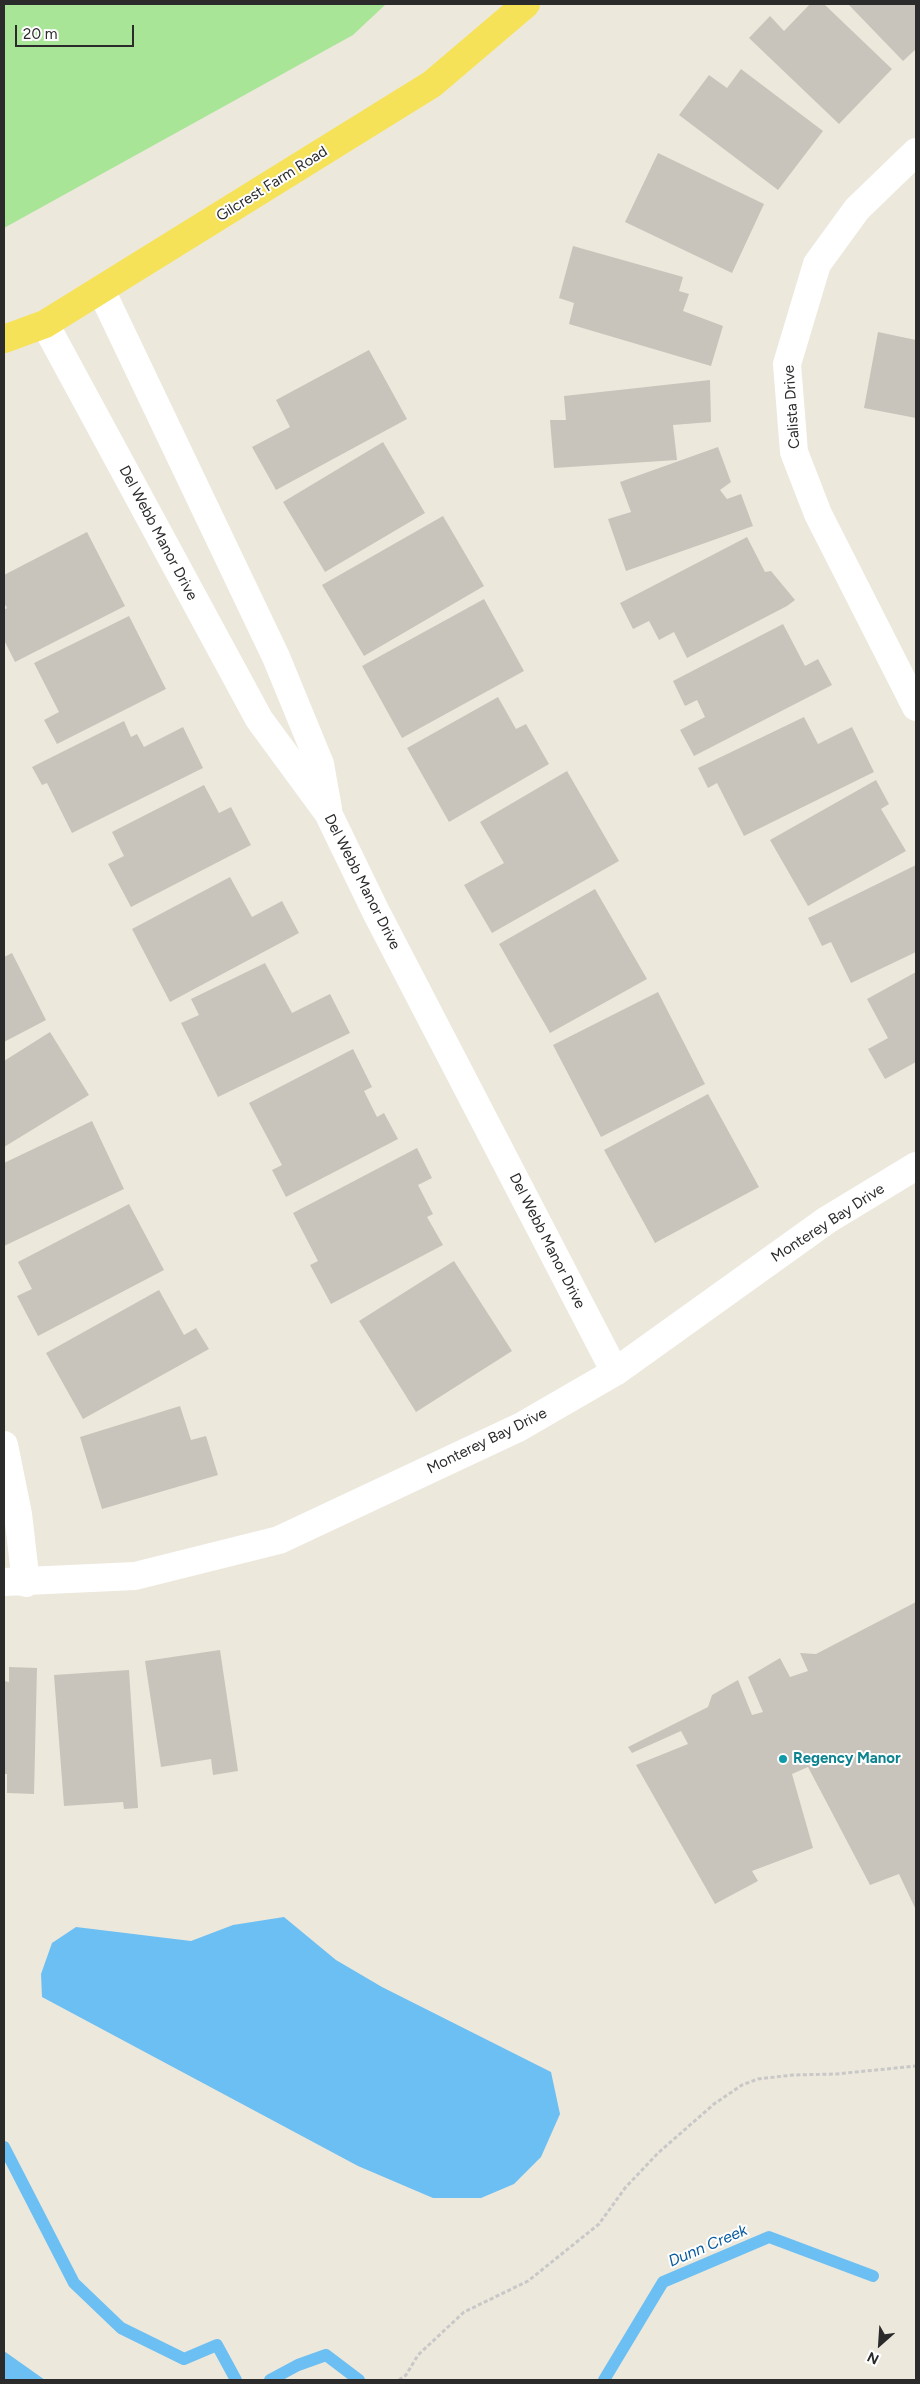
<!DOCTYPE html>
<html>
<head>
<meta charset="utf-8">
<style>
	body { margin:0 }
	#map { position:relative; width:920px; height:2384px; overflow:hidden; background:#ede8dc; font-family:Figtree,sans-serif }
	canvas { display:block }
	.frame { position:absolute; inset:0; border:5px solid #2b2b2b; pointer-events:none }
	.north { position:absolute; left:855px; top:2319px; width:50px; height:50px; -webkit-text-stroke:4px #fff; paint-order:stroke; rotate:206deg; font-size:14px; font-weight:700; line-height:20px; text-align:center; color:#2b2b2b }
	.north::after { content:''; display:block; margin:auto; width:18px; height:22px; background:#2b2b2b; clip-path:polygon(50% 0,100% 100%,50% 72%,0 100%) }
	.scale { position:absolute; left:15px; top:25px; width:119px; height:22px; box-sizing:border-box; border:2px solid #2b2b2b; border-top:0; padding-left:6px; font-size:15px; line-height:18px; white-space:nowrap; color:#2b2b2b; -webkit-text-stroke:4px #fff; paint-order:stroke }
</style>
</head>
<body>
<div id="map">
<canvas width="920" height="2384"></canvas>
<div class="frame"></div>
<div class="north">N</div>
<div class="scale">20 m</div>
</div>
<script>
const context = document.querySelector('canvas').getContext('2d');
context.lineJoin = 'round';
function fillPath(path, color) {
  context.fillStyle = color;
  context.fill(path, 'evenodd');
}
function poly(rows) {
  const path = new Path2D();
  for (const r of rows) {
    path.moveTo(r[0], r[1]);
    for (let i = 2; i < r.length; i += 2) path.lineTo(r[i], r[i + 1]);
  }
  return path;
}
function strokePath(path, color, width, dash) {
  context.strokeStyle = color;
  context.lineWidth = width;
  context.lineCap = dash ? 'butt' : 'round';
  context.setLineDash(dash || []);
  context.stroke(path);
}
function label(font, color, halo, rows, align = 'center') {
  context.font = font + ' Figtree,sans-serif';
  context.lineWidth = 4;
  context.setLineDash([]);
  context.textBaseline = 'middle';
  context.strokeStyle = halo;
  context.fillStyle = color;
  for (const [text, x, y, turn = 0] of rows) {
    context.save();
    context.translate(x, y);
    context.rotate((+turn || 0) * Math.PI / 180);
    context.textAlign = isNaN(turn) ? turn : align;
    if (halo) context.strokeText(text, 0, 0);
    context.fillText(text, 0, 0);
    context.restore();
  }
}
const green = poly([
	[4,4,386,4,353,35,4,228]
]);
const water = poly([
	[284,1917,336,1960,382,1987,551,2072,560,2114,541,2157,514,2184,481,2198,433,2198,358,2166,42,1997,41,1974,52,1943,76,1927,191,1941,233,1925],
	[4,2351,45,2380,4,2380]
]);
const stream = poly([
	[4,2147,74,2283,121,2328,184,2359,217,2345,236,2380],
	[270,2380,298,2365,326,2355,359,2380],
	[604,2380,663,2282,769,2237,873,2276]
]);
const building = poly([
	[810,4,824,4,892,69,839,124,749,38,770,16,784,31],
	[848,4,916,4,916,49,903,61],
	[741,69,823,131,778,190,679,115,709,75,727,88],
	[658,153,764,204,732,273,625,222],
	[573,246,683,277,679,291,689,294,683,311,723,326,711,366,569,324,574,303,559,298],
	[878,332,916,340,916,418,864,408],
	[369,350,407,419,276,490,252,447,290,427,276,400],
	[710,380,711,422,673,425,677,460,554,468,550,420,566,420,564,396],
	[383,442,425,513,325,572,283,502],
	[718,447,731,482,720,490,727,499,741,494,753,526,626,571,608,519,631,512,620,482],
	[443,516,484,586,364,656,322,585],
	[87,532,125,606,15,662,4,640,4,610,7,608,4,603,4,575],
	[747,537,765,572,771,571,795,600,787,606,687,658,674,632,659,640,649,621,633,629,620,603],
	[484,599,524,671,402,738,362,666],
	[129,616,166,689,57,744,44,720,59,712,34,663],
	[783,624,805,666,818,659,832,685,694,756,680,730,705,717,697,700,685,706,673,681],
	[498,697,516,729,526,724,549,764,449,822,407,748],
	[804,717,818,744,852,727,874,772,744,836,717,783,708,788,698,768],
	[124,721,131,737,137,734,144,747,183,727,203,768,72,833,47,783,42,785,32,767],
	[567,771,619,861,492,933,464,885,504,863,480,822],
	[876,780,889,804,881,809,906,851,808,906,770,840],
	[204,785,219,813,231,807,251,845,131,907,108,864,124,856,112,832],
	[916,865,916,952,851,983,831,942,822,946,808,918],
	[230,877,252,917,282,901,299,933,170,1002,132,929],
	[595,889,647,979,550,1033,499,944],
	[12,953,46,1020,4,1042,4,957],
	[265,963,292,1013,330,994,350,1033,218,1097,181,1023,199,1015,191,999],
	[916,972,916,1062,885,1079,868,1049,888,1038,867,999],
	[658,992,705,1084,601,1137,553,1045],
	[50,1032,89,1095,4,1147,4,1061],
	[353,1049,372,1087,364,1091,377,1117,384,1113,398,1139,286,1197,272,1170,282,1165,249,1103],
	[708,1094,759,1187,655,1243,604,1150],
	[92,1121,124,1189,4,1246,4,1163],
	[417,1148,432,1178,418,1185,433,1214,427,1217,443,1245,331,1304,310,1265,318,1261,293,1213],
	[129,1204,164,1270,38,1336,17,1296,32,1289,18,1262],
	[454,1261,512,1351,416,1412,359,1321],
	[159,1290,184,1335,196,1328,209,1349,83,1419,46,1353],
	[180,1406,191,1440,206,1436,218,1475,102,1509,80,1437],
	[916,1602,916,1910,899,1874,870,1885,808,1767,792,1774,813,1848,752,1871,758,1881,715,1904,636,1765,688,1744,681,1731,632,1753,628,1747,708,1707,712,1695,738,1680,752,1715,763,1712,748,1677,780,1658,790,1677,808,1671,800,1653,816,1654],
	[220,1650,238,1771,213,1775,211,1759,161,1767,145,1661],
	[9,1667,37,1668,34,1794,7,1793,7,1774,4,1774,4,1681,9,1682],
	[129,1670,138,1808,124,1809,123,1802,64,1806,54,1675]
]);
const path = poly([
	[399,2380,406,2375,418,2355,464,2312,528,2281,599,2224,625,2188,658,2153,714,2104,742,2085,758,2079,793,2075,836,2074,916,2066]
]);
const minor = poly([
	[916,152,857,209,817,264,787,364,794,452,818,514,916,707],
	[101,290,276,657,320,764,328,809],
	[45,324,259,719,328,813,376,912,615,1372],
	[4,1445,18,1514,26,1583],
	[4,1582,135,1576,279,1540,520,1427,615,1372,827,1220,916,1166]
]);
const major = poly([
	[4,339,45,324,432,84,526,4]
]);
const markers = [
	[783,1759,5,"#0f9aa8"]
];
const streetNames = [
	["Gilcrest Farm Road",272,184,-32],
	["Calista Drive",792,407,-94],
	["Del Webb Manor Drive",158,533,62],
	["Del Webb Manor Drive",362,882,63],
	["Monterey Bay Drive",828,1223,-33],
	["Del Webb Manor Drive",547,1241,63],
	["Monterey Bay Drive",487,1441,-26]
];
const cultureNames = [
	["Regency Manor",793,1759]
];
const waterNames = [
	["Dunn Creek",708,2246,-23]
];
fillPath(green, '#a9e597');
fillPath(water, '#6cbff2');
strokePath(stream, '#6cbff2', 12);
fillPath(building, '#c8c4bc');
strokePath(path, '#c8c8c8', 3, [4, 2.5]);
strokePath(minor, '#fff', 28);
strokePath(major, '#f5e259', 28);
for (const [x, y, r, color] of markers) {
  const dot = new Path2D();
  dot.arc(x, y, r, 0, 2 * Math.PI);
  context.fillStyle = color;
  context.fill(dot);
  strokePath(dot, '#fff', 2);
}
label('15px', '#2b2b2b', '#fff', streetNames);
label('bold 15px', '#0d838f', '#fff', cultureNames, 'left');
label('italic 16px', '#095ba0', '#fff', waterNames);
</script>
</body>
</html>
